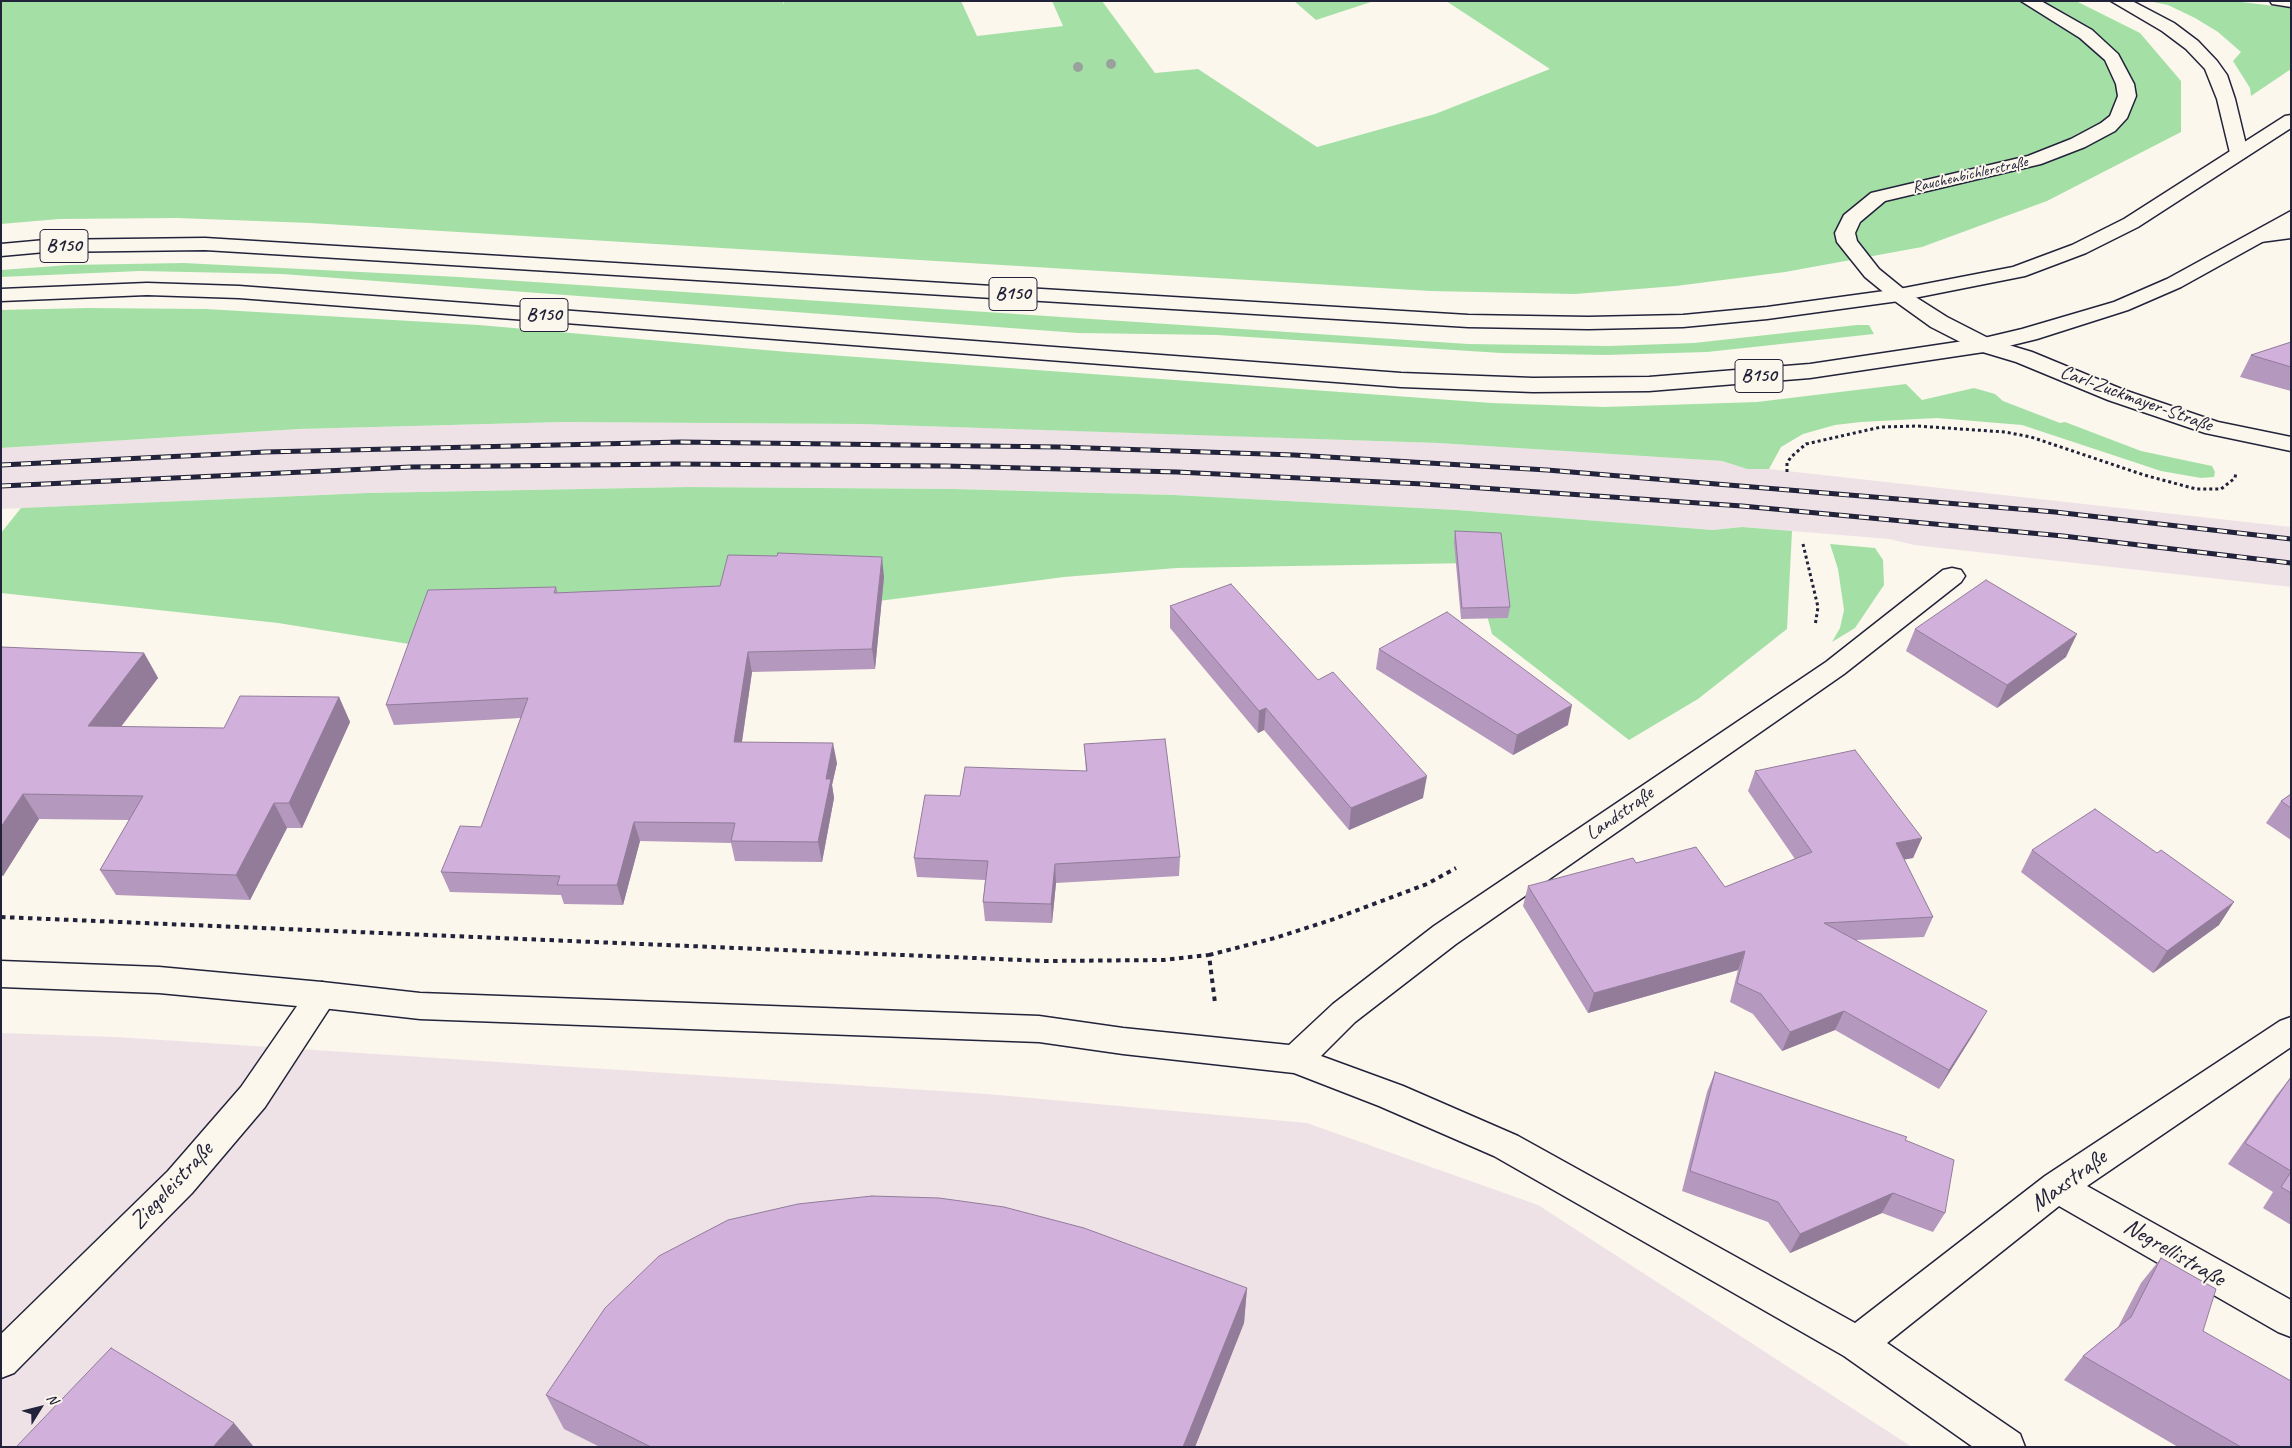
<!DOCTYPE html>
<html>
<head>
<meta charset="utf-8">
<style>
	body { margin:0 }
	#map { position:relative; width:2292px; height:1448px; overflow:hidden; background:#fbf7ec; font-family:Caveat,sans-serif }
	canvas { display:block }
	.frame { position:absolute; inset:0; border:2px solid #22223b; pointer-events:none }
	.north { position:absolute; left:15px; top:1383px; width:50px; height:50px; -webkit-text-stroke:4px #fbf7ec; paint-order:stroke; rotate:54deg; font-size:14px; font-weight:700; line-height:20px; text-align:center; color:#22223b }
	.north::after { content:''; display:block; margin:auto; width:18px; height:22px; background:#22223b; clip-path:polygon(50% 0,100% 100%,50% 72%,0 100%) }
</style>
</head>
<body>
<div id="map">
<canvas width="2292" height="1448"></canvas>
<div class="frame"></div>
<div class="north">N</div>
</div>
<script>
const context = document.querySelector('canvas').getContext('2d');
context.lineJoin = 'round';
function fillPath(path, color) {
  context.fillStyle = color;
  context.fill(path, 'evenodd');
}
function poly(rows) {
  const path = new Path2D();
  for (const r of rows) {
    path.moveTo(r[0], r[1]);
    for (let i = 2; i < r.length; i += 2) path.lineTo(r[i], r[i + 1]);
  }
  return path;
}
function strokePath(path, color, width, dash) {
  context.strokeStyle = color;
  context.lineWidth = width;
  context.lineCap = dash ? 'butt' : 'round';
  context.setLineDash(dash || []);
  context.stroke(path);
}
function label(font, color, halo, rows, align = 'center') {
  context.font = font + ' Caveat,sans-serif';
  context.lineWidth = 4;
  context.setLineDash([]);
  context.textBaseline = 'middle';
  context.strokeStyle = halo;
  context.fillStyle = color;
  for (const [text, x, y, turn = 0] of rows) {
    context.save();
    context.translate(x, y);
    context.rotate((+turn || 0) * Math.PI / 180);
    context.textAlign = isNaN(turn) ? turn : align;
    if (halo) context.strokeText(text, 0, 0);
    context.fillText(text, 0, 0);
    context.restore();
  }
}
const built = poly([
	[564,422,860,424,1179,434,1438,443,1722,461,1747,469,1769,469,2291,527,2291,587,1914,545,1889,539,1792,531,1742,527,1713,530,1457,510,1174,495,954,489,688,487,368,493,1,509,1,448,299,429],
	[1,1033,116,1037,987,1094,1307,1123,1538,1205,1912,1447,1,1447]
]);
const green = poly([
	[1,1,783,1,783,5,784,1,961,1,977,36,1063,26,1052,1,1102,1,1155,73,1198,69,1317,147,1435,114,1550,69,1446,1,2076,1,2140,33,2181,81,2181,132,2047,201,1922,247,1785,272,1676,286,1575,294,1430,291,310,223,177,218,59,219,1,224],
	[1294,1,1374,1,1316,20],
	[2148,1,2233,1,2291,8,2291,69,2251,96,2250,88,2233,61,2241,52,2218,32,2195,18,2168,5],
	[184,263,459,277,1468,344,1609,346,1694,343,1857,325,1869,325,1874,334,1707,352,1605,355,1501,353,1217,335,1078,333,282,274,140,271,1,277,1,270,69,265],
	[88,308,206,309,479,325,788,352,1492,403,1604,407,1757,402,1906,384,1922,400,1974,388,1995,394,2003,401,2060,423,2065,422,2141,451,2212,466,2215,472,2214,477,2201,478,2161,471,2022,425,1937,418,1861,422,1835,425,1803,434,1781,447,1769,469,1747,469,1722,461,1438,443,860,424,564,422,299,429,1,448,1,310],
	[688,487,954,489,1174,495,1457,510,1713,530,1742,527,1792,531,1787,629,1698,699,1629,740,1492,634,1473,563,1177,568,1064,577,709,623,409,644,278,623,1,593,1,533,21,508,368,493],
	[1830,544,1875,548,1883,560,1884,585,1855,628,1832,642,1840,628,1844,610,1838,569]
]);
const pathFar1 = poly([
	[1787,472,1787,463,1791,457,1806,444,1881,427,1917,426,2005,432,2031,437,2144,475,2196,489,2221,489,2235,478,2236,472],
	[1803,544,1818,607,1815,626]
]);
const path = poly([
	[1,917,1045,961,1164,960,1209,955,1215,1003],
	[1209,955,1275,938,1331,920,1427,884,1456,868]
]);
const street = poly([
	[2021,1,2041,1,2092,30,2118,54,2134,84,2136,96,2127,118,2115,131,2085,147,2041,164,1885,201,1860,222,1855,233,1857,241,1879,269,1906,291,1947,317,1992,340,2032,352,2124,390,2218,422,2291,437,2291,451,2205,433,2108,400,2016,362,1976,350,1931,327,1892,299,1865,277,1837,242,1835,233,1844,215,1871,193,2028,156,2071,139,2101,123,2110,116,2118,96,2116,84,2105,60,2080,38,2021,1],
	[1952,568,1961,570,1965,576,1961,582,1844,674,1456,944,1355,1022,1321,1056,1403,1086,1518,1136,1855,1323,2045,1176,2280,1021,2291,1017,2291,1047,2087,1186,2291,1300,2291,1337,2278,1332,2059,1206,1887,1343,2020,1434,2025,1447,1973,1447,1844,1356,1494,1156,1379,1106,1294,1073,1123,1054,1039,1042,420,1019,322,1008,311,1004,306,995,311,986,322,982,420,993,1039,1016,1123,1028,1289,1045,1333,1004,1434,926,1826,662,1943,570,1952,568]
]);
const secondary = poly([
	[1,961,159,967,322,982,333,986,338,995,265,1107,192,1193,14,1373,1,1378,1,1334,168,1171,241,1087,297,1006,159,993,1,987,1,961]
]);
const primary = poly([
	[2291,115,2291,128,2138,227,2086,253,2025,276,1899,301,1767,319,1683,327,1588,329,1468,327,205,250,45,252,1,256,1,244,45,240,205,238,1468,315,1588,317,1683,315,1767,307,1899,289,2013,267,2072,245,2124,219,2285,116,2291,115],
	[2291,211,2291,226,2181,287,2128,310,2037,339,1984,352,1810,378,1649,391,1533,392,1401,387,239,298,147,295,1,301,1,289,147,283,239,286,1401,373,1533,378,1649,377,1810,364,1984,338,2022,329,2114,302,2167,279,2291,211]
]);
const highway = poly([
	[2111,1,2132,1,2174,23,2198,41,2217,61,2227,75,2235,99,2248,153,2246,157,2232,157,2230,153,2217,99,2205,69,2186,49,2162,31,2111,1],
	[2270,1,2291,1,2291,7,2272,4,2270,1],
	[2291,226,2291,238,2261,242,2254,240,2251,236,2254,232,2291,226]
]);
const rail = poly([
	[1,465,265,452,681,442,1059,447,1294,455,1547,470,2055,512,2291,539],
	[1,486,411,467,676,464,946,466,1177,472,1423,484,1742,506,2063,536,2291,563]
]);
const trees = [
	[1111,64],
	[1078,67]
];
const wall = poly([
	[2291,342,2291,391,2240,377,2251,355],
	[1455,531,1510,607,1508,618,1461,619,1454,542],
	[884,577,875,669,752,672,742,742,837,763,832,785,834,798,822,862,735,861,731,843,640,841,623,905,564,904,561,895,450,892,441,872,481,827,521,718,394,725,386,705,556,587,558,593,720,586],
	[1170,606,1423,798,1349,830,1264,730,1258,733,1170,628],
	[1915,629,2066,657,1997,708,1906,651],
	[1,647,144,653,158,678,121,727,224,728,339,697,350,722,302,828,287,828,250,900,116,895,100,870,129,820,39,819,3,876,1,876],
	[1379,649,1568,725,1513,755,1376,669],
	[1084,744,1180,857,1179,876,1056,883,1052,923,985,921,983,902,985,880,917,877,914,858,960,796,1086,771],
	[1755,771,1922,838,1913,858,1904,859,1933,917,1924,937,1856,940,1976,1030,1939,1089,1835,1030,1782,1051,1753,1014,1730,1002,1738,970,1588,1013,1523,906,1528,886,1725,887,1795,859,1748,791],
	[2291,794,2291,840,2266,823,2281,801],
	[2032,850,2219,925,2153,973,2021,872],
	[1715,1072,1905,1140,1945,1213,1933,1232,1882,1213,1790,1253,1768,1222,1682,1191,1707,1092],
	[2291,1077,2291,1225,2263,1208,2273,1192,2228,1164,2276,1096],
	[2161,1258,2203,1331,2291,1447,2178,1447,2064,1380,2083,1356,2118,1327,2141,1283],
	[1247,1288,1244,1323,1195,1447,600,1447,564,1429,546,1395]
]);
const shadedWall = poly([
	[882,557,884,577,875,669,872,649],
	[2077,634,2066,657,1997,708,2007,685],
	[748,652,752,672,739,761,734,742],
	[144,653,158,678,102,751,88,726],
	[339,697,350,722,302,828,289,803],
	[1572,705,1568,725,1513,755,1517,735],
	[1266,708,1264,730,1258,733,1259,711],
	[833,743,837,763,832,785,834,798,822,862,818,842,826,779],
	[1427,776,1423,798,1349,830,1351,808],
	[23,794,39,819,3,876,1,873,1,827],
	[274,803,287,828,250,900,236,875],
	[634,822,640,841,623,905,617,885],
	[1922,838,1913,858,1887,863,1896,843],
	[1055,864,1056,883,1052,923,1051,904],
	[2234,902,2219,925,2153,973,2167,951],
	[1745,951,1738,970,1588,1013,1594,993],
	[1844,1011,1835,1030,1782,1051,1790,1032],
	[1987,1011,1976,1030,1939,1089,1949,1070],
	[1893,1193,1882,1213,1790,1253,1800,1234],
	[1247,1288,1244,1323,1195,1447,1183,1447],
	[234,1423,254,1447,213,1447]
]);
const building = poly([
	[2291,342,2291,367,2251,355,2291,342],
	[1455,531,1501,533,1510,607,1462,608,1455,531],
	[778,553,882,557,872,649,748,652,734,742,833,743,826,779,831,779,818,842,731,841,735,823,634,822,617,885,557,885,560,876,441,872,460,826,481,827,528,698,386,705,428,590,556,587,554,593,720,586,728,555,777,556,778,553],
	[1986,580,2077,634,2007,685,1915,629,1986,580],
	[1231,584,1318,680,1333,672,1427,776,1351,808,1266,708,1259,711,1170,606,1231,584],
	[1447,612,1572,705,1517,735,1379,649,1447,612],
	[1,647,144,653,88,726,224,728,240,696,339,697,289,803,274,803,236,875,100,870,143,796,23,794,1,827,1,647],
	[1165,739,1180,857,1055,864,1051,904,983,902,988,861,914,858,925,795,960,796,965,767,1087,771,1084,744,1165,739],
	[1855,750,1922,838,1896,843,1933,917,1824,923,1987,1011,1949,1070,1844,1011,1790,1032,1761,994,1737,983,1745,951,1594,993,1528,886,1633,858,1636,863,1696,847,1725,887,1812,852,1755,771,1855,750],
	[2291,794,2291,808,2281,801,2291,794],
	[2095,809,2157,853,2161,850,2234,902,2167,951,2032,850,2095,809],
	[1715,1072,1907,1137,1905,1140,1954,1160,1945,1213,1893,1193,1800,1234,1778,1202,1690,1171,1715,1072],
	[2291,1077,2291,1171,2245,1143,2291,1077],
	[2291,1172,2291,1193,2281,1187,2291,1172],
	[872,1196,939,1198,1004,1207,1084,1228,1247,1288,1183,1447,651,1447,546,1395,605,1308,659,1256,728,1220,798,1204,872,1196],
	[2161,1258,2216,1289,2203,1331,2291,1381,2291,1447,2241,1447,2083,1356,2131,1317,2161,1258],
	[111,1348,234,1423,213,1447,16,1447,111,1348]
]);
const farStreetnames = [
	["Rauchenbichlerstraße",1970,175,-13]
];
const shields = [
	[64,246,48],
	[1013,294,48],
	[544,315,48],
	[1759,376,48]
];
const shieldNames = [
	["B150",64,246],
	["B150",1013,294],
	["B150",544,315],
	["B150",1759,376]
];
const streetNames = [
	["Carl-Zuckmayer-Straße",2136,399,20],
	["Landstraße",1620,814,-35]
];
const nearStreetnames = [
	["Maxstraße",2069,1181,-36],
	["Ziegeleistraße",172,1186,-47],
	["Negrellistraße",2174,1253,30]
];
fillPath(built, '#eee2e7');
fillPath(green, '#a4e0a6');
strokePath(street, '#22223b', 3);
strokePath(secondary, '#22223b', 3);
strokePath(primary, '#22223b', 3);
strokePath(highway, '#22223b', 3);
strokePath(pathFar1, '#22223b', 3, [3, 3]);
strokePath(path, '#22223b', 4, [4.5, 4.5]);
fillPath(street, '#fbf7ec');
fillPath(secondary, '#fbf7ec');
fillPath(primary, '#fbf7ec');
fillPath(highway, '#fbf7ec');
strokePath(rail, '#22223b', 5);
strokePath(rail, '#fbf7ec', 3, [10]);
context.fillStyle = '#99a19c';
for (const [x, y] of trees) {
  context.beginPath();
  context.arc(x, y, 5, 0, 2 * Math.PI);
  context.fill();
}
fillPath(wall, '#b498bd');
fillPath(shadedWall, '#927c9a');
fillPath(building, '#d1b1dc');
strokePath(building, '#927c9a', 1);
label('16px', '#22223b', '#fbf7ec', farStreetnames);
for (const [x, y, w] of shields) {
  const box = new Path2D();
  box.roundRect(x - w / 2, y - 16.5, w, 33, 4);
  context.fillStyle = '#fbf7ec';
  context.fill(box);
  strokePath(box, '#22223b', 1);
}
label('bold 19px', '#22223b', null, shieldNames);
label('20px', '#22223b', '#fbf7ec', streetNames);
label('24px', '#22223b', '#fbf7ec', nearStreetnames);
</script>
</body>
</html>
